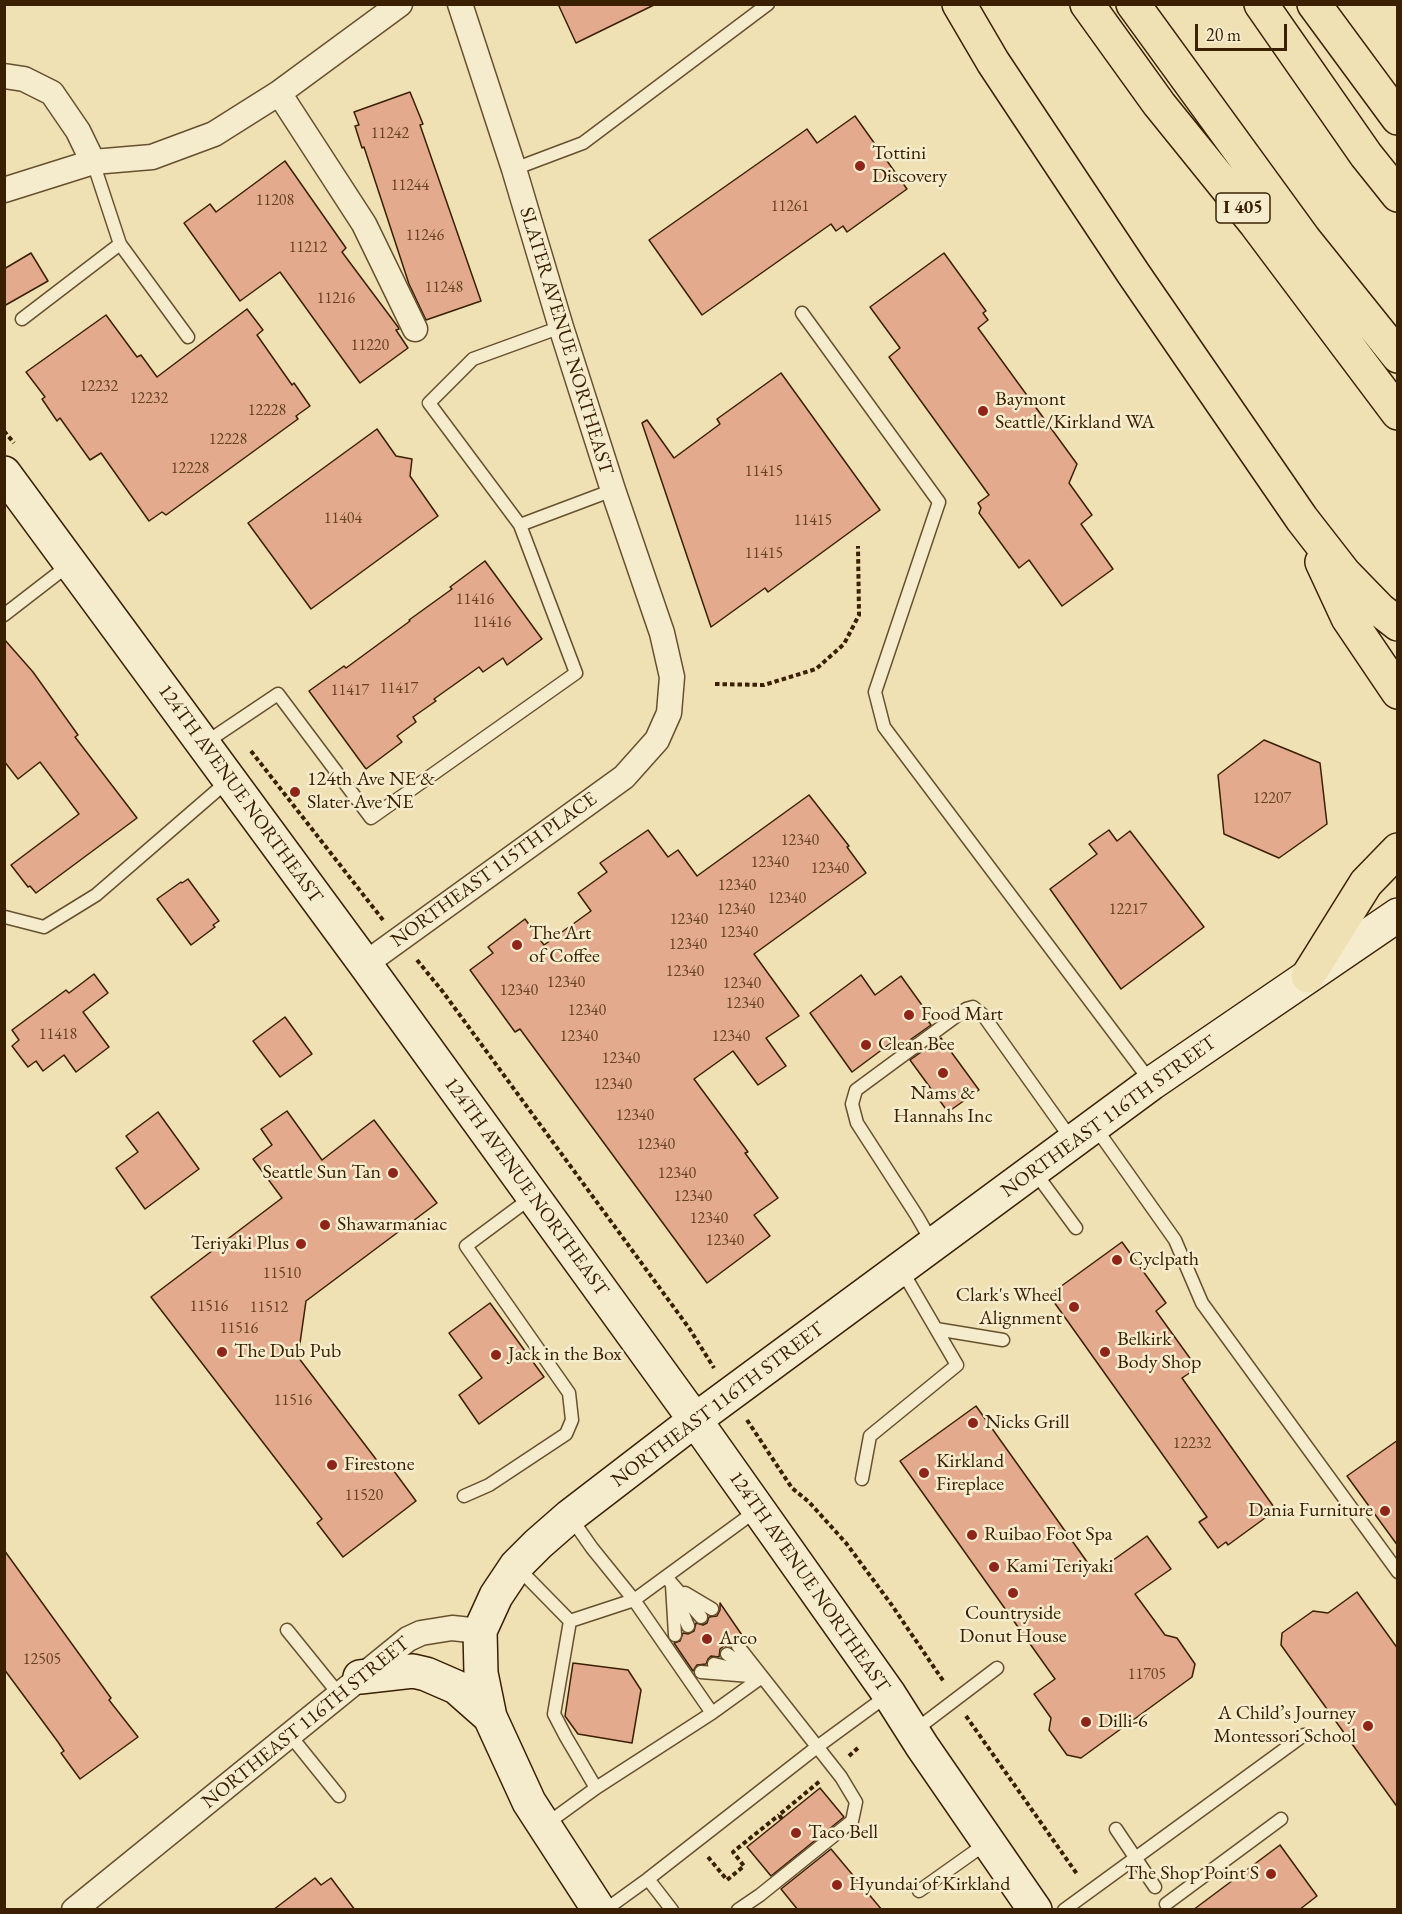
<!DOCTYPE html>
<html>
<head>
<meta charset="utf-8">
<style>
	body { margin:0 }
	#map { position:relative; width:1402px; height:1914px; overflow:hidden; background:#efe1b4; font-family:"EB Garamond",serif }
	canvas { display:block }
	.frame { position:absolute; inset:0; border:6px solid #3a2000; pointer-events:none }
	.scale { position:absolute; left:1195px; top:24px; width:92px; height:27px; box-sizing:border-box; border:3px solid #3a2000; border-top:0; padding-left:8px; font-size:18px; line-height:21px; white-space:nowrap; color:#3a2000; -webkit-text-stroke:4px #f5ecce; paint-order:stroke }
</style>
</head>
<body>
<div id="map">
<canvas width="1402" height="1914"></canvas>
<div class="frame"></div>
<div class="scale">20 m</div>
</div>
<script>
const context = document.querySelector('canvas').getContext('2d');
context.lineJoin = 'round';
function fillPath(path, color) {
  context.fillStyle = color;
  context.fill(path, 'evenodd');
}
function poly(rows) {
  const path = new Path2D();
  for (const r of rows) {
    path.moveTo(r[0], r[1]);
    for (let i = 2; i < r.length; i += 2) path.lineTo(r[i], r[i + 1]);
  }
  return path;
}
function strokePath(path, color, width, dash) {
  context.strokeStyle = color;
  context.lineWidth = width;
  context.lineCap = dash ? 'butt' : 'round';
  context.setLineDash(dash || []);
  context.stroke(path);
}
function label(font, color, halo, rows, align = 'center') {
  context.font = font + ' "EB Garamond",serif';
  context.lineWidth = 5;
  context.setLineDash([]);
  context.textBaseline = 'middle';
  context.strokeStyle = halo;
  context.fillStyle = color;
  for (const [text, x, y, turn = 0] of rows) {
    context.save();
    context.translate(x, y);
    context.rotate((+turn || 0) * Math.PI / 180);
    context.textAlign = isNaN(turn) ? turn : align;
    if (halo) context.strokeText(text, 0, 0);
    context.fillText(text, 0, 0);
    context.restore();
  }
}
const building = poly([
	[558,4,656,4,576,43,558,4],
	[410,92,423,124,420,125,481,301,426,320,409,284,364,147,362,148,355,126,359,125,354,112,410,92],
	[855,116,907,189,847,232,843,226,836,231,831,224,702,315,649,240,807,129,817,143,855,116],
	[285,161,346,248,342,252,398,327,399,329,396,330,408,348,360,383,280,272,240,301,184,223,210,204,216,212,285,161],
	[31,253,48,281,4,306,4,269,31,253],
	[944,253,986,311,983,313,988,320,978,328,1077,464,1069,483,1092,515,1081,524,1113,569,1062,606,1029,560,1019,568,979,513,981,508,978,503,989,495,889,357,900,348,870,307,944,253],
	[247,309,263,330,257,335,292,385,294,383,310,406,296,416,298,419,166,515,162,512,149,521,101,453,90,460,60,418,57,421,42,399,45,397,26,372,106,315,137,357,141,355,157,377,247,309],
	[781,373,880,510,768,592,765,588,711,627,642,423,647,420,674,458,720,424,717,419,781,373],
	[377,429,396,456,412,459,410,476,438,516,311,609,248,523,377,429],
	[485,561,542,639,507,665,503,658,483,672,479,667,434,699,436,701,413,717,416,722,397,736,402,742,366,769,309,691,344,666,346,668,410,621,409,620,452,589,450,587,485,561],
	[4,639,33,672,78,735,75,737,137,818,36,893,30,886,28,887,11,865,79,814,40,762,18,779,4,761,4,639],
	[1264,740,1320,763,1327,824,1279,858,1224,834,1218,775,1264,740],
	[809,795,849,846,847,847,866,873,754,954,799,1016,766,1038,786,1066,758,1085,733,1051,694,1079,748,1152,745,1153,778,1198,754,1215,770,1236,707,1283,520,1029,515,1032,470,970,493,953,488,947,525,919,544,945,591,911,578,893,607,872,600,863,648,830,668,857,678,850,697,876,809,795],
	[1109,830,1117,841,1130,831,1204,927,1121,989,1050,889,1097,854,1089,844,1109,830],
	[188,879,219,921,213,925,215,927,191,945,157,899,181,882,182,883,188,879],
	[94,974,108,993,83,1012,109,1047,76,1072,64,1055,43,1071,36,1061,28,1067,12,1046,19,1040,12,1030,66,990,69,993,94,974],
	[861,975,875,995,901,976,929,1015,926,1018,931,1025,900,1047,895,1040,852,1072,810,1013,861,975],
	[285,1017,312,1054,280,1077,253,1041,285,1017],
	[941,1038,979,1090,948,1112,910,1060,941,1038],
	[287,1111,322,1160,374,1120,437,1203,306,1301,298,1357,385,1471,391,1467,416,1501,343,1557,317,1523,322,1519,151,1297,282,1198,253,1159,272,1145,261,1129,287,1111],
	[158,1112,199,1169,145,1209,116,1168,138,1152,126,1136,158,1112],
	[1122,1242,1166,1303,1156,1311,1197,1368,1182,1378,1276,1510,1228,1545,1226,1542,1218,1548,1199,1522,1207,1517,1049,1295,1122,1242],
	[490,1303,544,1377,479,1424,459,1395,482,1378,449,1333,490,1303],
	[976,1406,1095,1573,1147,1536,1171,1569,1135,1594,1165,1635,1177,1638,1195,1664,1192,1677,1081,1758,1067,1755,1049,1730,1051,1718,1034,1694,1055,1679,900,1461,976,1406],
	[1398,1440,1398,1546,1347,1476,1398,1440],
	[4,1550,111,1698,109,1700,138,1737,80,1779,61,1753,64,1751,58,1742,4,1669,4,1550],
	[1357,1592,1398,1649,1398,1808,1281,1645,1282,1633,1313,1611,1328,1613,1357,1592],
	[720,1603,746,1641,741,1638,733,1639,730,1646,724,1646,720,1649,719,1657,711,1656,708,1659,706,1664,697,1665,693,1671,674,1643,680,1641,683,1633,688,1634,694,1631,696,1623,703,1625,707,1623,709,1617,717,1616,720,1610,720,1603],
	[573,1663,628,1670,641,1690,632,1743,578,1734,565,1716,573,1663],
	[820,1788,844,1817,771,1876,747,1847,820,1788],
	[1280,1845,1317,1896,1299,1910,1193,1910,1280,1845],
	[831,1849,882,1910,798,1910,781,1889,831,1849],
	[315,1878,321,1885,331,1878,355,1910,273,1910,315,1878]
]);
const path = poly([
	[4,431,14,443],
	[715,684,764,685,816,669,844,644,859,615,858,546],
	[251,751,383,920],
	[417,960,443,992,689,1328,714,1368],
	[747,1420,792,1488,809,1502,846,1543,891,1604,944,1682],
	[966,1716,1077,1874],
	[849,1756,860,1746],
	[782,1819,779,1815,820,1781],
	[708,1857,727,1880,744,1866,733,1852,779,1815]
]);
const lane = poly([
	[93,162,120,244,188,337],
	[514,169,583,143,768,4],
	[802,313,939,502,875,692,884,727,1151,1082],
	[22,319,120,244],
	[520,525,613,490],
	[4,615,70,564],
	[205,743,278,694,371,818,576,673,520,525,429,403,473,359,561,327],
	[5,917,44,927,96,895,229,780],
	[1095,1127,1175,1240,1202,1303,1398,1572],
	[1034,1171,1076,1228],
	[933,1244,917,1216,857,1123,852,1104,856,1090,966,1009,973,1007,983,1015,1072,1140],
	[936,1329,1003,1340],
	[862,1479,870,1436,957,1365,901,1269],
	[464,1496,489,1485,566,1434,572,1420,569,1393,466,1246,532,1197],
	[571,1518,592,1548,634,1600,757,1510],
	[517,1567,570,1621,634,1600,712,1713],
	[666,1577,701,1617],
	[672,1585,675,1635],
	[685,1593,712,1609],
	[676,1597,688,1626],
	[570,1621,554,1714,566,1737,596,1788],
	[287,1630,338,1693],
	[727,1654,753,1671],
	[714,1664,735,1669],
	[701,1672,762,1677],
	[914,1731,997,1668],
	[289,1734,339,1796],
	[545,1825,596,1788,712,1713,762,1677],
	[1116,1829,1155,1887],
	[648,1879,672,1910],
	[919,1891,988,1842],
	[1166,1904,1281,1819],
	[605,1910,648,1879,817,1747,888,1695],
	[738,1910,760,1895,852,1821,856,1802,841,1777,738,1646],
	[1064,1910,1304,1735]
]);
const street = poly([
	[4,76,24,79,52,93,78,131,93,162],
	[279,93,364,224,415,329],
	[4,190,93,162,152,157,214,134,279,93,400,4],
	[365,964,624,777,657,740,669,713,672,677,662,633,613,490,561,327,514,169,460,4],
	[74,1910,408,1639,421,1633,452,1628,480,1631]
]);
const secondary = poly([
	[4,473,365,964,695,1420,889,1694,922,1746,1035,1910],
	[360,1677,413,1671,426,1674,456,1687,490,1717],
	[599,1910,529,1802,490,1717,481,1673,480,1631,496,1596,516,1566,538,1544,570,1516,695,1420,1152,1083,1398,915]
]);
const highway = poly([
	[959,4,993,62,1133,273,1302,519,1344,573,1380,610,1398,624],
	[1087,4,1159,104,1256,224,1398,413],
	[1133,4,1304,239,1398,356],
	[1261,4,1366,155,1398,195],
	[1314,4,1398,118],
	[1322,562,1348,618,1398,692],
	[1308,976,1366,883,1398,850]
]);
const markers = [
	[860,166,6,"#8f2418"],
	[983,411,6,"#8f2418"],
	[295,792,6,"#8f2418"],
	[517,945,6,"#8f2418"],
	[909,1015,6,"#8f2418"],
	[866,1045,6,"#8f2418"],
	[943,1073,6,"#8f2418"],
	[393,1173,6,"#8f2418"],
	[325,1225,6,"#8f2418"],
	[301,1244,6,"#8f2418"],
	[1117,1260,6,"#8f2418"],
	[1074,1307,6,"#8f2418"],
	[222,1352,6,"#8f2418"],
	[1105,1352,6,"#8f2418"],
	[496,1355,6,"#8f2418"],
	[973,1423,6,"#8f2418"],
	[332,1465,6,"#8f2418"],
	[924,1473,6,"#8f2418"],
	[1385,1511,6,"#8f2418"],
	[972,1535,6,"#8f2418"],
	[994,1567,6,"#8f2418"],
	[1013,1593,6,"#8f2418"],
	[707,1639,6,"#8f2418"],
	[1086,1722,6,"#8f2418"],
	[1368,1726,6,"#8f2418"],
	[796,1833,6,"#8f2418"],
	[1271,1874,6,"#8f2418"],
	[837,1885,6,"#8f2418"]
];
const numberNames = [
	["11242",390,134],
	["11244",410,186],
	["11208",275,201],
	["11261",790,207],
	["11246",425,236],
	["11212",308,248],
	["11248",444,288],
	["11216",336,299],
	["11220",370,346],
	["12232",99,387],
	["12232",149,399],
	["12228",267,411],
	["12228",228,440],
	["12228",190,469],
	["11415",764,472],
	["11404",343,519],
	["11415",813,521],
	["11415",764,554],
	["11416",475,600],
	["11416",492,623],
	["11417",399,689],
	["11417",350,691],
	["12207",1272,799],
	["12340",800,841],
	["12340",770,863],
	["12340",830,869],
	["12340",737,886],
	["12340",787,899],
	["12340",736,910],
	["12217",1128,910],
	["12340",689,920],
	["12340",739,933],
	["12340",688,945],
	["12340",685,972],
	["12340",566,983],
	["12340",742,984],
	["12340",519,991],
	["12340",745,1004],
	["12340",587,1011],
	["11418",58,1035],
	["12340",579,1037],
	["12340",731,1037],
	["12340",621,1059],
	["12340",613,1085],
	["12340",635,1116],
	["12340",656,1145],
	["12340",677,1174],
	["12340",693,1197],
	["12340",709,1219],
	["12340",725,1241],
	["11510",282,1274],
	["11516",209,1307],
	["11512",269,1308],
	["11516",239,1329],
	["11516",293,1401],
	["12232",1192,1444],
	["11520",364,1496],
	["12505",42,1660],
	["11705",1147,1675]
];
const shields = [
	[1243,208,54]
];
const shieldNames = [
	["I 405",1243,208]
];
const poiNames = [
	["Tottini",872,154],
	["Discovery",872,177],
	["Baymont",995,400],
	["Seattle/Kirkland WA",995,423],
	["124th Ave NE &",307,780],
	["Slater Ave NE",307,803],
	["The Art",529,934],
	["of Coffee",529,957],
	["Food Mart",921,1015],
	["Clean Bee",878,1045],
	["Nams &",943,1094,"center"],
	["Hannahs Inc",943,1117,"center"],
	["Seattle Sun Tan",381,1173,"right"],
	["Shawarmaniac",337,1225],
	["Teriyaki Plus",289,1244,"right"],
	["Cyclpath",1129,1260],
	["Clark's Wheel",1062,1296,"right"],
	["Alignment",1062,1319,"right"],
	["Belkirk",1117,1340],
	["Body Shop",1117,1363],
	["The Dub Pub",234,1352],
	["Jack in the Box",508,1355],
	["Nicks Grill",985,1423],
	["Kirkland",936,1462],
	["Fireplace",936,1485],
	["Firestone",344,1465],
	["Dania Furniture",1373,1511,"right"],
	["Ruibao Foot Spa",984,1535],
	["Kami Teriyaki",1006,1567],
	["Countryside",1013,1614,"center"],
	["Donut House",1013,1637,"center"],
	["Arco",719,1639],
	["A Child’s Journey",1356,1714,"right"],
	["Montessori School",1356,1737,"right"],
	["Dilli-6",1098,1722],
	["Taco Bell",808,1833],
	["The Shop Point S",1259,1874,"right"],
	["Hyundai of Kirkland",849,1885]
];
const streetNames = [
	["SLATER AVENUE NORTHEAST",566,341,73],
	["124TH AVENUE NORTHEAST",240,794,54],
	["NORTHEAST 115TH PLACE",494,870,-36],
	["NORTHEAST 116TH STREET",1109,1117,-36],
	["124TH AVENUE NORTHEAST",526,1187,54],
	["NORTHEAST 116TH STREET",718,1405,-37],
	["124TH AVENUE NORTHEAST",809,1582,55],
	["NORTHEAST 116TH STREET",306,1723,-39]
];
fillPath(building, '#e4aa8d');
strokePath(building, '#3a2000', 1.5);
strokePath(lane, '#67502d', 15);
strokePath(street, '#67502d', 27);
strokePath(secondary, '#3a2000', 36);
strokePath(highway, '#3a2000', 36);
strokePath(path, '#3a2000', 4, [4.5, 3]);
strokePath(lane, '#f5ecce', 12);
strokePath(street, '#f5ecce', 24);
strokePath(secondary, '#f5ecce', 33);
strokePath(highway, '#efe1b4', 33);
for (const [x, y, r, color] of markers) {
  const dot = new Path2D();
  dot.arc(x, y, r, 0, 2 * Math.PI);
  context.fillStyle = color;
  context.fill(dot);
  strokePath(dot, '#f5ecce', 2);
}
label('16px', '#644223', null, numberNames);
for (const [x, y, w] of shields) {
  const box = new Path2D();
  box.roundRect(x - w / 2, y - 15, w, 30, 4.5);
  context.fillStyle = '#f5ecce';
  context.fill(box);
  strokePath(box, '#3a2000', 1.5);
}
label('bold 18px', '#3a2000', null, shieldNames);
label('20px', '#3a2000', '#f5ecce', poiNames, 'left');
label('20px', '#3a2000', '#f5ecce', streetNames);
</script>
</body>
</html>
